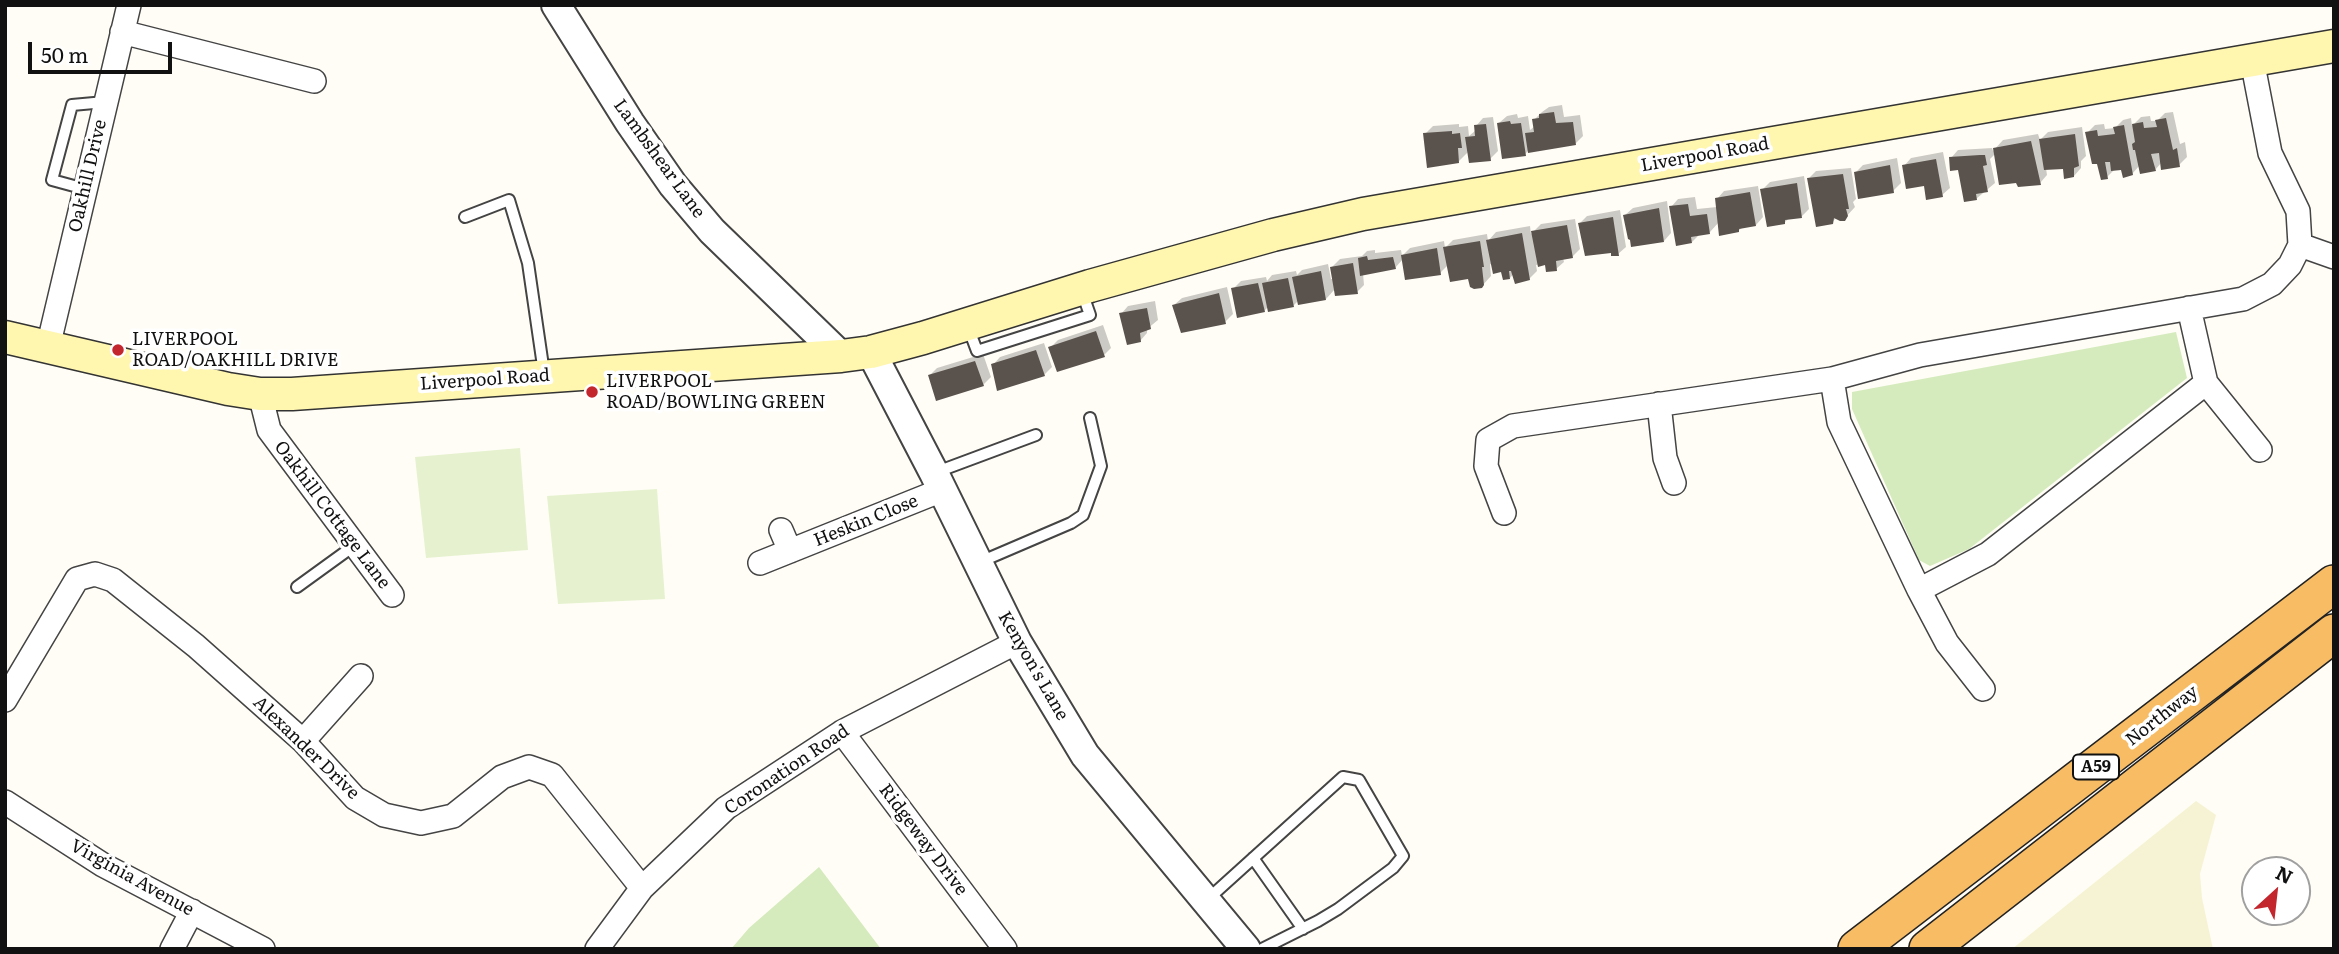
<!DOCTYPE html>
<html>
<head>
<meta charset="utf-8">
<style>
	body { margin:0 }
	#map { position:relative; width:2339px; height:954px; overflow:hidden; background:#fffdf5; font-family:Literata,serif }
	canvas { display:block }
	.frame { position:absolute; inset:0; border:7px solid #111; pointer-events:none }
	.north { position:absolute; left:2241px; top:856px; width:70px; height:70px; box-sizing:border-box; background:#fff; border:2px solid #a0a0a0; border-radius:50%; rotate:27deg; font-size:19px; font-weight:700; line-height:28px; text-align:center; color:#111 }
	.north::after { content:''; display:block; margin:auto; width:24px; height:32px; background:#c4262e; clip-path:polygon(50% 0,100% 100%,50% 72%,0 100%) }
	.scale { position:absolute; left:28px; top:42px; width:144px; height:32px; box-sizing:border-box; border:4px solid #111; border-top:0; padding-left:9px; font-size:21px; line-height:24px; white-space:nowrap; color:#111; -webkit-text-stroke:5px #fff; paint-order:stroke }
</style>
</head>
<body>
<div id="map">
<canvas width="2339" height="954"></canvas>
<div class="frame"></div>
<div class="north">N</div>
<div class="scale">50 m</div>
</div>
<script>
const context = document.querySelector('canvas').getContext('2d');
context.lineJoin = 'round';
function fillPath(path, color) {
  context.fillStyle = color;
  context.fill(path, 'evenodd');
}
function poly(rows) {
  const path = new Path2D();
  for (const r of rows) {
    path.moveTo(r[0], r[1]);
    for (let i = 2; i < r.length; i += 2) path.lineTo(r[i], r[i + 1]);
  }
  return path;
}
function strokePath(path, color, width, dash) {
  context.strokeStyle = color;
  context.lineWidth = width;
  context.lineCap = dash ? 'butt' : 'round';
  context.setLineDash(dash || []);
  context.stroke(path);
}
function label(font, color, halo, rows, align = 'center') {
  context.font = font + ' Literata,serif';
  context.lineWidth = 7;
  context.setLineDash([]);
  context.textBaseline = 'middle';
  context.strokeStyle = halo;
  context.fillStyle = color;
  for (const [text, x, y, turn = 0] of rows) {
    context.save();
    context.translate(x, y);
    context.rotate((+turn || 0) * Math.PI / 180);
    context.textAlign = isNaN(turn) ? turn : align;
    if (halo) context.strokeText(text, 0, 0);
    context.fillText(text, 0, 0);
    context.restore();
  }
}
const farmland = poly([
	[2196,801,2216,815,2200,874,2202,898,2213,949,2012,949]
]);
const green = poly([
	[2176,332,2187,378,1969,549,1930,566,1919,560,1852,409,1852,392],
	[819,867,881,949,731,949,749,928]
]);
const pitch = poly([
	[520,448,528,550,426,558,415,457],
	[657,489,665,599,558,604,547,496]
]);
const shadow = poly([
	[1562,105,1564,117,1580,115,1583,136,1576,143,1528,151,1525,154,1499,123,1507,116,1517,114,1518,118,1528,116,1530,130,1535,126,1534,120,1542,112,1549,107],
	[2173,112,2180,144,2185,142,2187,157,2179,165,2162,162,2155,170,2140,165,2132,174,2122,168,2116,168,2107,177,2087,133,2095,125,2104,124,2105,129,2115,128,2123,120,2131,118,2132,126,2141,117,2150,116,2151,121,2157,121,2165,113],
	[1493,117,1498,151,1490,159,1469,151,1458,162,1425,134,1433,126,1459,124,1459,127,1468,126,1469,136,1476,130,1476,126,1483,118],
	[2082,127,2086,156,2081,161,2081,168,2074,176,2065,167,2046,168,2047,175,2040,183,1996,153,1990,159,1995,183,1976,199,1960,168,1951,158,1958,150,1992,148,1993,151,2003,140,2038,134,2040,140,2048,132],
	[1943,152,1950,188,1942,195,1904,166,1911,158],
	[1897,158,1901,183,1893,191,1856,172,1863,165],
	[1851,168,1856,199,1853,202,1855,207,1844,219,1837,217,1832,222,1809,178,1816,171],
	[1804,176,1809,209,1802,216,1789,218,1784,223,1762,190,1770,182],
	[1758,186,1763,217,1756,225,1743,227,1738,231,1719,222,1710,232,1700,234,1692,242,1671,207,1678,199,1695,197,1697,209,1717,207,1717,199,1724,191],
	[1667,201,1671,233,1664,241,1625,215,1633,208],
	[1620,210,1626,247,1618,254,1580,223,1587,216],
	[1575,219,1580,249,1572,257,1563,258,1564,262,1556,269,1546,263,1536,265,1537,271,1529,279,1514,273,1510,278,1503,270,1490,264,1491,276,1482,286,1448,265,1440,273,1403,259,1395,268,1363,273,1364,285,1357,292,1335,289,1326,299,1299,300,1294,305,1269,306,1264,311,1233,289,1241,281,1266,277,1267,281,1272,275,1296,271,1297,275,1302,270,1328,264,1331,279,1334,279,1332,267,1340,259,1362,256,1367,251,1375,250,1375,253,1401,250,1402,256,1410,248,1444,241,1445,248,1453,240,1487,234,1488,241,1496,232,1530,226,1531,234,1541,224],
	[1227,287,1233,314,1225,322,1174,305,1182,298],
	[1155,301,1158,320,1147,329,1147,333,1140,341,1121,314,1128,306],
	[1103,325,1111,348,1104,355,1050,348,1058,340],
	[1044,343,1052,367,1044,375,993,365,1000,357],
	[983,354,991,377,983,385,930,375,937,368]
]);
const building = poly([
	[1554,112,1556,123,1573,122,1576,145,1528,153,1525,133,1534,132,1532,119,1539,118,1539,114],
	[2166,118,2173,150,2177,148,2180,167,2161,170,2159,153,2151,154,2156,171,2140,174,2135,150,2133,150,2132,144,2135,142,2132,124,2143,122,2144,128,2157,127,2155,120],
	[1510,121,1511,124,1521,123,1526,156,1502,159,1497,123],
	[1486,124,1491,161,1469,163,1465,137,1475,136,1474,125],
	[2124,125,2133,175,2123,178,2121,170,2111,171,2110,162,2105,162,2108,179,2101,180,2097,164,2092,164,2085,132,2097,130,2098,136,2115,134,2113,127],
	[1452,131,1452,134,1460,133,1462,148,1458,148,1459,163,1427,168,1423,133],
	[2075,134,2079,166,2074,168,2074,177,2064,179,2063,169,2044,170,2039,139],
	[2031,141,2041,185,2018,187,2016,183,1999,185,1993,148],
	[1980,155,1985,155,1987,165,1983,166,1988,192,1976,194,1977,200,1964,202,1958,170,1950,171,1949,157],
	[1936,159,1943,197,1926,200,1924,186,1906,189,1902,165],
	[1890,165,1894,193,1858,199,1854,172],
	[1843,174,1849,209,1846,209,1848,216,1845,221,1840,221,1834,218,1833,224,1816,227,1807,178],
	[1797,183,1802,218,1785,220,1785,224,1767,227,1760,189],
	[1750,192,1756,226,1739,229,1739,232,1719,236,1715,198],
	[1688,204,1690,216,1707,214,1710,234,1691,237,1692,243,1676,246,1669,206],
	[1659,208,1664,242,1631,247,1630,240,1628,239,1623,215],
	[1613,217,1619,256,1611,256,1611,253,1585,256,1578,223],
	[1567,225,1573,258,1556,261,1557,271,1546,272,1545,265,1538,267,1531,231],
	[1522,233,1530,280,1515,284,1511,271,1509,271,1510,279,1503,280,1501,272,1493,274,1486,240],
	[1480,241,1484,267,1482,267,1484,285,1482,288,1474,289,1470,287,1468,279,1450,282,1443,247],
	[1437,248,1441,275,1405,280,1401,255],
	[1367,256,1368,260,1393,257,1396,269,1360,276,1358,258],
	[1353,263,1358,294,1335,296,1330,267],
	[1321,271,1326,300,1298,305,1292,277],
	[1288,278,1294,307,1268,312,1262,283],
	[1258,283,1265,312,1237,318,1231,288],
	[1219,293,1226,324,1181,333,1172,305],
	[1147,308,1151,329,1140,333,1141,342,1127,345,1119,313],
	[1096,331,1105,357,1057,372,1048,347],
	[1036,350,1045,376,997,391,991,364],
	[975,361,984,386,936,401,928,375]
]);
const service = poly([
	[85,189,52,180,72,105,105,102],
	[465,217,509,200,528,263,544,373],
	[968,327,977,351,1090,315,1082,292],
	[934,473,1036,435],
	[980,562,1071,523,1083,515,1101,466,1090,418],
	[297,587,355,545],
	[1253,858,1303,929],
	[1208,899,1343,777,1359,780,1403,856,1393,868,1338,909,1318,921,1262,949]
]);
const minor = poly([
	[122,32,314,81],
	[2300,245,2334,257],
	[2189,308,2206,383,2260,450],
	[48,347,129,5],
	[1832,379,1839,422,1919,590,1947,643,1983,689],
	[260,394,269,430,392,595],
	[1659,404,1665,458,1674,483],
	[1504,513,1486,466,1488,440,1513,426,1832,379,1920,355,2243,299,2272,284,2290,265,2300,245,2298,211,2270,153,2252,60],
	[781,530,790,551],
	[760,563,942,490],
	[1919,590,1988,554,2206,383],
	[5,700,77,579,95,574,113,580,196,646,303,741,355,798,384,815,421,823,453,816,502,777,529,767,552,775,642,888],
	[842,732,1005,949],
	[303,741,361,676],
	[5,802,103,865,263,949],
	[172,949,192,911],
	[597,949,642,888,726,808,842,732,1017,642]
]);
const tertiary = poly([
	[556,5,630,123,673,185,712,231,841,356],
	[871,352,934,473,1017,642,1085,755,1246,949]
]);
const secondary = poly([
	[5,337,228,389,260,394,292,394,841,356,871,352,923,338,1090,286,1273,235,1363,214,2334,46]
]);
const trunk = poly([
	[1857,949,2334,584],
	[1928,949,2334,633]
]);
const markers = [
	[118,350,7,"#c4262e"],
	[592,392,7,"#c4262e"]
];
const shields = [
	[2096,767,46]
];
const shieldNames = [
	["A59",2096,767]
];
const streetNames = [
	["Liverpool Road",1705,155,-10],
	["Lambshear Lane",659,159,54],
	["Oakhill Drive",88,176,-77],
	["Liverpool Road",485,380,-4],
	["Oakhill Cottage Lane",332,515,53],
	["Heskin Close",866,521,-22],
	["Kenyon's Lane",1033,666,60],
	["Northway",2162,716,-38],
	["Alexander Drive",306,748,44],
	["Coronation Road",787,770,-34],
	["Ridgeway Drive",923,840,53],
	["Virginia Avenue",132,878,29]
];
const poiNames = [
	["LIVERPOOL",132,340],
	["ROAD/OAKHILL DRIVE",132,361],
	["LIVERPOOL",606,382],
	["ROAD/BOWLING GREEN",606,403]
];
fillPath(farmland, '#f6f3d4');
fillPath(green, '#d5ebbd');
fillPath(pitch, '#e6f2cf');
fillPath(shadow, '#0003');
fillPath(building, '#5a524d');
strokePath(service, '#444', 14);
strokePath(minor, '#444', 26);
strokePath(tertiary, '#444', 32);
strokePath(secondary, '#333', 35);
strokePath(trunk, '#222', 40);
strokePath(service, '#fff', 10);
strokePath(minor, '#fff', 23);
strokePath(tertiary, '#fff', 28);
strokePath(secondary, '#fff6b0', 32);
strokePath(trunk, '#f7bc64', 37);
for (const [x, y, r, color] of markers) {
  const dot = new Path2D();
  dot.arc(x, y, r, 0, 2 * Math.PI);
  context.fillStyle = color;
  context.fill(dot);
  strokePath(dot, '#fff', 2.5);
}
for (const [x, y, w] of shields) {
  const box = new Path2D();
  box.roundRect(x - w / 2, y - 12.5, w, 25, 5);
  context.fillStyle = '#fff';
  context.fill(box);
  strokePath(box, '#111', 2);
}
label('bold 16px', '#111', null, shieldNames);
label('18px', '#111', '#fff', streetNames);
label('18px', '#111', '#fff', poiNames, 'left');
</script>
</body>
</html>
